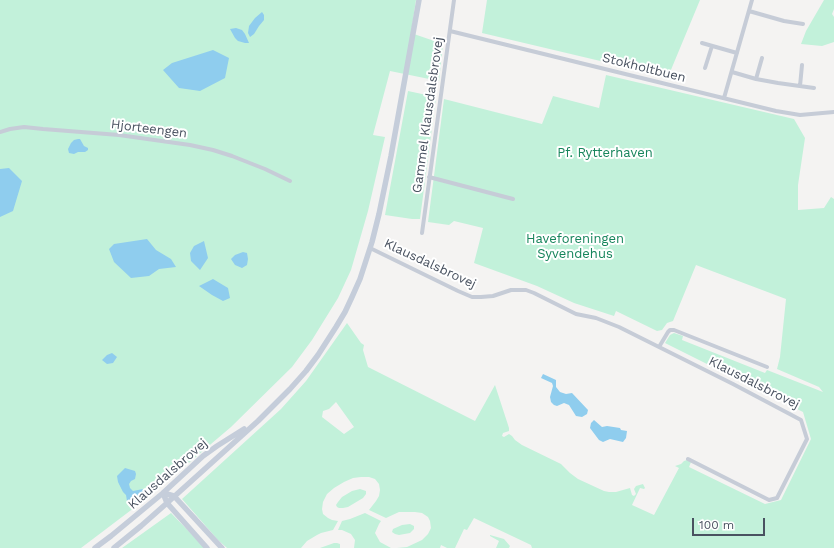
<!DOCTYPE html>
<html>
<head>
<meta charset="utf-8">
<style>
	body { margin:0 }
	#map { position:relative; width:834px; height:548px; overflow:hidden; background:#f4f3f2; font-family:"Work Sans",sans-serif }
	canvas { display:block }
	.scale { position:absolute; left:692px; top:518px; width:73px; height:18px; box-sizing:border-box; border:2px solid #495260; border-top:0; padding-left:5px; font-size:12px; line-height:14px; white-space:nowrap; color:#495260; -webkit-text-stroke:3px #fff; paint-order:stroke }
</style>
</head>
<body>
<div id="map">
<canvas width="834" height="548"></canvas>
<div class="scale">100 m</div>
</div>
<script>
const context = document.querySelector('canvas').getContext('2d');
context.lineJoin = 'round';
function fillPath(path, color) {
  context.fillStyle = color;
  context.fill(path, 'evenodd');
}
function poly(rows) {
  const path = new Path2D();
  for (const r of rows) {
    path.moveTo(r[0], r[1]);
    for (let i = 2; i < r.length; i += 2) path.lineTo(r[i], r[i + 1]);
  }
  return path;
}
function strokePath(path, color, width, dash) {
  context.strokeStyle = color;
  context.lineWidth = width;
  context.lineCap = dash ? 'butt' : 'round';
  context.setLineDash(dash || []);
  context.stroke(path);
}
function label(font, color, halo, rows, align = 'center') {
  context.font = font + ' "Work Sans",sans-serif';
  context.lineWidth = 4;
  context.setLineDash([]);
  context.textBaseline = 'middle';
  context.strokeStyle = halo;
  context.fillStyle = color;
  for (const [text, x, y, turn = 0] of rows) {
    context.save();
    context.translate(x, y);
    context.rotate((+turn || 0) * Math.PI / 180);
    context.textAlign = isNaN(turn) ? turn : align;
    if (halo) context.strokeText(text, 0, 0);
    context.fillText(text, 0, 0);
    context.restore();
  }
}
const green = poly([
	[0,0,416,0,411,33,443,44,439,81,390,71,373,135,385,137,368,211,351,270,338,298,312,340,292,367,231,427,151,495,81,548,0,548],
	[487,0,700,0,668,77,482,33],
	[824,0,834,0,834,9,832,14,834,17,834,42,822,46,801,44,806,31],
	[606,75,794,119,805,138,798,185,798,210,824,208,831,197,834,199,834,548,532,548,531,545,474,518,467,530,464,529,455,548,447,548,441,545,440,548,397,548,407,547,422,540,428,534,431,528,430,521,428,517,422,513,415,512,399,512,386,518,369,510,376,501,379,496,380,490,379,484,375,479,369,477,361,477,353,478,344,482,334,488,327,494,323,502,322,509,323,514,328,518,332,520,338,521,333,530,321,533,317,535,307,541,301,548,227,548,218,540,182,499,281,409,306,381,347,323,361,343,364,345,363,350,368,367,475,421,495,385,509,428,509,431,503,433,502,436,504,437,509,434,512,436,515,440,522,445,561,464,570,473,578,479,604,491,609,492,616,492,630,488,632,495,634,496,636,494,634,489,636,486,643,484,645,488,644,489,640,488,632,505,654,515,679,468,675,466,681,464,684,461,687,460,691,462,689,467,765,504,781,500,811,439,803,412,665,343,670,335,674,333,683,336,682,340,765,373,767,370,823,392,819,387,777,369,780,357,786,299,696,265,673,321,667,323,662,330,657,331,616,311,614,316,574,303,537,286,474,263,483,228,454,221,449,225,428,222,444,99,542,124,553,96,599,108],
	[336,402,354,427,344,434,322,417,323,411,329,409],
	[408,91,436,97,420,219,412,219,385,215],
	[360,489,366,491,366,494,363,498,348,507,343,508,339,508,337,507,336,505,338,502,342,497,352,491],
	[171,513,205,548,122,548],
	[365,513,381,521,379,524,375,533,380,542,391,548,354,548,355,540,351,534,342,530,338,530,342,521,350,519],
	[410,524,414,526,414,529,410,533,399,535,395,534,392,532,393,529,402,525],
	[490,535,504,539,510,546,509,548,496,548,499,541,490,536],
	[334,543,337,543,340,544,340,548,320,548]
]);
const water = poly([
	[262,12,264,15,264,20,259,26,254,34,250,37,248,33,249,26,255,18],
	[236,28,242,30,245,34,249,43,245,43,238,41,235,38,230,29],
	[213,50,229,58,225,78,200,91,179,88,163,70,172,63],
	[78,139,80,139,84,146,88,148,88,150,85,152,78,152,74,154,69,153,68,149,71,143,74,140],
	[9,168,22,181,13,211,0,217,0,169],
	[147,239,156,250,171,259,176,267,159,269,149,276,131,278,114,262,109,249,114,244],
	[204,241,208,258,200,270,191,261,190,253,194,246],
	[243,252,247,253,248,259,247,265,242,268,235,265,231,259,235,255],
	[213,279,228,288,230,298,223,301,212,295,199,286],
	[112,353,117,357,113,363,107,364,102,360,107,355],
	[543,374,556,380,556,387,560,392,566,394,572,393,588,410,587,414,582,417,576,416,569,405,564,403,557,406,554,405,551,402,550,397,553,386,552,383,541,378],
	[594,420,602,427,607,426,620,428,621,430,627,431,626,438,623,442,610,439,603,442,599,440,590,428,591,423],
	[125,468,135,471,136,474,135,479,131,481,129,484,130,488,133,491,143,489,143,492,140,498,135,502,129,504,127,501,126,495,123,492,118,482,117,476]
]);
const street = poly([
	[749,11,784,21,803,24],
	[450,31,776,111,800,115,834,112],
	[702,43,737,53],
	[705,68,712,46],
	[732,72,756,79,778,83,814,88],
	[756,79,762,58],
	[800,86,802,65],
	[724,98,752,0],
	[0,132,10,129,24,127,43,129,119,135,190,145,213,150,232,156,265,169,290,181],
	[429,177,513,199],
	[422,233,454,0],
	[370,248,458,291,472,297,481,297,493,296,511,290,526,290,534,293,576,314,596,318,619,327,733,384,801,420,807,439,777,498,769,500,688,459],
	[659,347,668,332,670,330,674,330,767,367]
]);
const secondary = poly([
	[163,493,174,496,222,548],
	[163,493,167,503,207,548],
	[95,548,111,536,163,493,203,456,217,446,244,429],
	[114,548,141,526,167,503,258,421,290,389,306,371,318,355,336,327,345,312,352,297,360,279,372,242,379,214,391,156,419,0]
]);
const streetNames = [
	["Stokholtbuen",644,68,14],
	["Gammel Klausdalsbrovej",428,115,-82],
	["Hjorteengen",149,129,7],
	["Klausdalsbrovej",430,264,25],
	["Klausdalsbrovej",754,383,27],
	["Klausdalsbrovej",168,474,-41]
];
const parkNames = [
	["Pf. Rytterhaven",605,153],
	["Haveforeningen",575,239],
	["Syvendehus",575,254]
];
fillPath(green, '#c2f1da');
fillPath(water, '#8fcdee');
strokePath(street, '#c6ccd7', 4);
strokePath(secondary, '#c5cdda', 5.5);
label('13px', '#495260', '#fff', streetNames);
label('13px', '#17855c', '#fff', parkNames);
</script>
</body>
</html>
